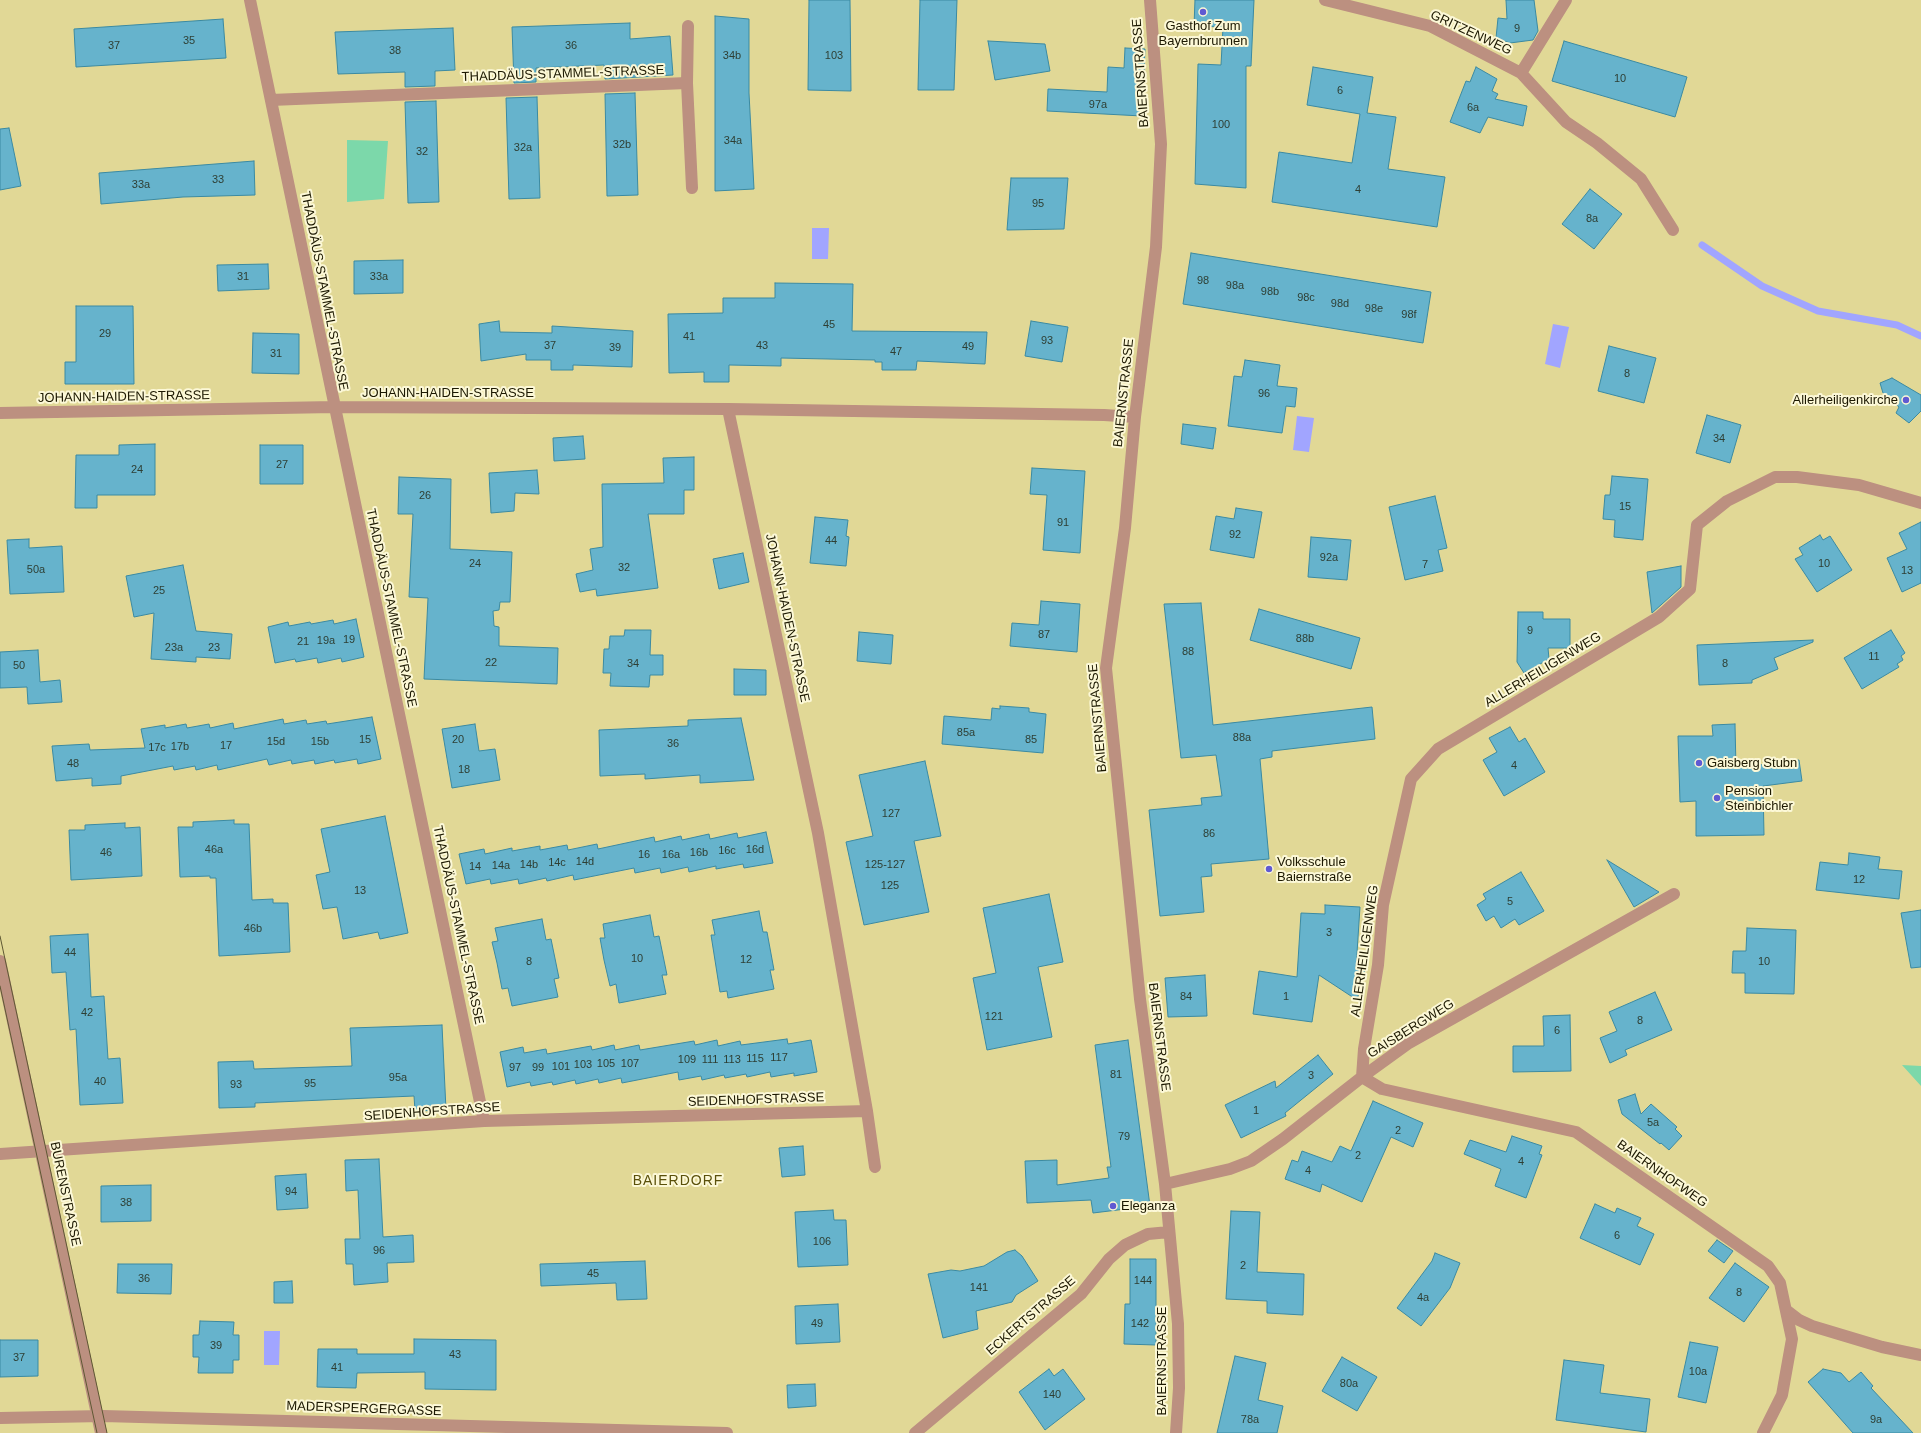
<!DOCTYPE html>
<html>
<head>
<meta charset="utf-8">
<style>
	body { margin:0 }
	canvas { display:block; background:#e1d896 }
</style>
</head>
<body>
<canvas width="1921" height="1433"></canvas>
<script>
const context = document.querySelector('canvas').getContext('2d');
context.lineJoin = 'round';
function fillPath(path, color) {
  context.fillStyle = color;
  context.fill(path, 'evenodd');
}
function poly(rows) {
  const path = new Path2D();
  for (const r of rows) {
    path.moveTo(r[0], r[1]);
    for (let i = 2; i < r.length; i += 2) path.lineTo(r[i], r[i + 1]);
  }
  return path;
}
function strokePath(path, color, width, dash) {
  context.strokeStyle = color;
  context.lineWidth = width;
  context.lineCap = dash ? 'butt' : 'round';
  context.setLineDash(dash || []);
  context.stroke(path);
}
function label(font, color, halo, rows, align = 'center') {
  context.font = font + ' Arial,sans-serif';
  context.lineWidth = 4;
  context.setLineDash([]);
  context.textBaseline = 'middle';
  context.strokeStyle = halo;
  context.fillStyle = color;
  for (const [text, x, y, turn = 0] of rows) {
    context.save();
    context.translate(x, y);
    context.rotate((+turn || 0) * Math.PI / 180);
    context.textAlign = isNaN(turn) ? turn : align;
    if (halo) context.strokeText(text, 0, 0);
    context.fillText(text, 0, 0);
    context.restore();
  }
}
const green = poly([
	[347,140,388,141,384,199,347,202],
	[1902,1065,1921,1066,1921,1086]
]);
const water = poly([
	[812,228,829,228,828,259,812,259],
	[1553,324,1569,327,1560,368,1545,364],
	[1297,416,1314,418,1309,452,1293,450],
	[264,1331,280,1331,279,1365,264,1365]
]);
const stream = poly([
	[1702,245,1762,286,1818,311,1897,325,1921,336]
]);
const building = poly([
	[809,0,850,0,851,91,808,90,809,0],
	[920,0,957,0,954,90,918,90,920,0],
	[1195,0,1254,0,1251,66,1246,66,1246,188,1195,184,1198,64,1221,65,1223,27,1194,26,1195,0],
	[1506,0,1534,0,1538,31,1533,40,1510,43,1496,38,1498,18,1507,19,1506,0],
	[715,16,749,19,749,93,754,189,715,191,715,16],
	[223,19,226,58,76,67,74,29,223,19],
	[630,23,630,39,670,36,673,75,605,79,604,65,536,68,536,82,514,83,512,27,630,23],
	[453,28,455,70,435,71,435,86,405,87,405,72,338,74,335,32,453,28],
	[988,41,1045,44,1050,71,995,80,988,41],
	[1564,41,1687,77,1675,117,1552,81,1564,41],
	[1125,48,1145,49,1142,116,1047,111,1048,89,1107,92,1108,67,1124,68,1125,48],
	[1313,67,1373,77,1367,113,1396,117,1388,169,1445,177,1437,227,1272,202,1279,152,1352,163,1360,114,1307,105,1313,67],
	[1476,67,1497,79,1492,91,1498,94,1495,99,1527,106,1523,126,1488,117,1480,133,1450,122,1466,81,1470,82,1476,67],
	[635,93,638,195,607,196,605,94,635,93],
	[537,97,540,198,509,199,506,98,537,97],
	[436,101,439,202,408,203,405,102,436,101],
	[9,128,21,186,0,190,0,129,9,128],
	[254,161,255,195,183,197,101,204,99,173,254,161],
	[1011,178,1068,178,1064,229,1007,230,1011,178],
	[1590,189,1622,214,1594,249,1562,224,1590,189],
	[1191,253,1431,292,1423,343,1183,304,1191,253],
	[403,260,403,293,354,294,354,261,403,260],
	[268,264,269,289,218,291,217,265,268,264],
	[775,283,853,284,852,331,987,332,985,364,917,361,916,370,882,370,882,362,875,362,875,360,781,358,781,366,729,365,729,382,704,382,704,372,669,373,668,314,723,313,723,298,775,298,775,283],
	[76,306,133,306,134,384,65,384,65,362,76,362,76,306],
	[499,321,500,332,552,333,552,326,633,331,632,367,573,365,573,370,551,370,551,360,526,360,526,354,481,361,479,324,499,321],
	[1031,321,1068,327,1062,362,1025,356,1031,321],
	[253,333,299,334,299,374,252,373,253,333],
	[1609,346,1656,358,1644,403,1598,391,1609,346],
	[1245,360,1280,365,1277,386,1297,388,1295,407,1286,406,1282,433,1228,426,1234,376,1242,377,1245,360],
	[1892,378,1921,395,1921,411,1909,423,1896,413,1899,407,1883,393,1880,383,1892,378],
	[1707,415,1741,425,1730,463,1696,453,1707,415],
	[1183,424,1216,428,1213,449,1181,444,1183,424],
	[583,436,585,459,554,461,553,438,583,436],
	[155,444,155,495,97,495,97,508,75,508,76,455,119,455,119,445,155,444],
	[260,445,303,445,303,484,260,484,260,445],
	[694,457,694,490,684,490,684,514,648,514,658,588,597,596,596,589,580,592,576,574,593,570,590,549,603,547,602,484,664,483,663,458,694,457],
	[1032,468,1085,471,1080,553,1043,550,1047,495,1030,494,1032,468],
	[537,470,539,494,515,493,514,511,491,513,489,473,537,470],
	[1612,476,1648,479,1643,540,1614,537,1615,520,1603,519,1605,495,1610,495,1612,476],
	[399,477,451,479,450,549,512,552,510,602,500,602,499,610,493,611,494,626,499,627,499,646,558,648,557,684,424,679,428,598,409,597,413,514,398,514,399,477],
	[1435,496,1447,548,1438,550,1443,571,1405,580,1389,507,1435,496],
	[1236,508,1262,512,1254,558,1210,550,1216,516,1234,519,1236,508],
	[815,517,848,520,846,536,849,537,846,566,810,563,815,517],
	[1921,522,1921,583,1902,592,1887,558,1907,549,1899,533,1921,522],
	[1820,535,1823,540,1830,536,1852,570,1817,592,1795,559,1803,555,1799,548,1820,535],
	[1311,537,1351,540,1347,580,1308,577,1311,537],
	[29,539,29,548,62,546,64,592,10,594,7,540,29,539],
	[743,553,749,582,719,589,713,559,743,553],
	[183,565,196,631,232,634,230,659,196,657,196,662,151,659,154,613,134,617,126,576,183,565],
	[1681,566,1681,587,1652,613,1647,572,1681,566],
	[1041,601,1080,604,1077,652,1010,646,1012,623,1039,625,1041,601],
	[1201,603,1213,725,1372,707,1375,739,1272,751,1272,757,1260,759,1269,859,1211,864,1212,876,1201,877,1204,912,1160,916,1149,810,1202,805,1201,798,1222,796,1216,755,1181,758,1164,604,1201,603],
	[1259,609,1360,638,1351,669,1250,640,1259,609],
	[1518,612,1543,612,1543,619,1570,619,1570,648,1548,648,1549,659,1524,673,1517,662,1518,612],
	[356,619,364,657,342,662,341,658,318,663,317,658,296,662,295,659,275,663,268,627,288,622,289,626,310,622,311,624,333,620,334,624,356,619],
	[625,630,651,630,650,655,663,655,663,675,650,675,649,687,610,686,611,673,603,673,604,649,609,649,610,636,624,636,625,630],
	[1891,630,1905,653,1901,656,1903,660,1897,664,1899,667,1862,689,1844,658,1891,630],
	[859,632,893,635,891,664,857,661,859,632],
	[1813,640,1813,642,1774,658,1778,669,1752,680,1752,683,1699,685,1697,645,1813,640],
	[38,650,40,682,60,680,62,702,28,704,27,687,0,688,0,652,38,650],
	[734,669,766,670,766,695,734,695,734,669],
	[1000,706,1029,708,1029,712,1046,714,1043,753,942,744,944,716,991,720,992,708,1000,709,1000,706],
	[372,717,381,759,358,764,357,759,335,763,334,760,315,764,314,760,292,764,291,760,269,765,267,759,218,770,217,765,196,770,195,766,174,770,173,766,121,776,121,784,92,786,92,778,56,781,52,746,89,744,90,750,145,748,141,729,165,725,165,728,186,724,187,728,209,724,210,728,233,723,234,729,283,719,284,724,306,720,307,724,326,721,327,724,372,717],
	[741,718,754,780,700,783,700,775,645,779,645,774,600,776,599,730,688,726,688,720,741,718],
	[475,724,479,751,495,749,500,780,452,788,442,729,475,724],
	[1735,724,1736,768,1799,760,1802,781,1763,786,1764,835,1696,836,1696,801,1680,802,1678,736,1713,736,1712,725,1735,724],
	[1510,727,1519,742,1525,738,1545,772,1504,796,1483,760,1497,752,1489,738,1510,727],
	[925,761,941,836,914,841,929,912,864,925,846,842,873,836,859,775,925,761],
	[385,816,408,933,380,939,378,932,343,939,337,907,323,909,316,875,330,872,321,829,385,816],
	[234,820,234,824,249,824,252,900,273,899,273,903,288,903,290,952,219,956,216,878,210,878,210,876,180,877,178,827,193,827,193,822,234,820],
	[125,823,125,828,140,827,142,876,71,880,69,830,85,830,85,825,125,823],
	[766,832,773,863,744,868,743,864,716,869,716,866,689,872,688,867,661,873,660,868,635,873,634,868,574,880,573,875,547,881,546,878,519,884,518,879,491,884,490,879,466,884,459,854,484,849,485,854,512,848,512,851,540,846,540,850,567,845,568,850,597,844,598,849,654,837,655,842,681,836,682,840,709,834,710,839,737,833,738,838,766,832],
	[1849,853,1880,857,1878,869,1902,871,1899,899,1816,890,1820,862,1848,865,1849,853],
	[1607,860,1659,892,1634,907,1607,860],
	[1521,872,1544,911,1519,925,1515,919,1501,928,1494,916,1486,921,1477,905,1486,899,1483,894,1521,872],
	[1049,894,1063,962,1038,967,1052,1037,987,1050,973,978,996,973,983,908,1049,894],
	[1325,905,1360,907,1356,968,1365,969,1357,1000,1319,975,1312,1022,1253,1014,1259,971,1297,977,1301,913,1325,914,1325,905],
	[1921,910,1921,967,1911,968,1901,913,1921,910],
	[759,911,763,932,767,932,774,970,770,970,774,989,728,998,727,991,720,992,711,935,715,935,712,920,759,911],
	[650,915,654,937,659,936,667,975,662,975,666,994,619,1003,616,984,610,986,604,960,600,938,605,938,603,924,650,915],
	[542,919,546,940,551,939,559,978,554,979,558,997,512,1006,508,988,502,989,497,963,492,942,498,941,495,928,542,919],
	[1747,928,1796,930,1794,994,1745,993,1745,973,1732,973,1733,951,1746,951,1747,928],
	[88,934,91,997,104,996,108,1059,120,1058,123,1103,80,1105,76,1029,70,1030,66,972,52,973,50,936,88,934],
	[1205,975,1207,1016,1168,1017,1165,978,1205,975],
	[1655,992,1672,1030,1625,1050,1627,1055,1610,1063,1600,1038,1617,1031,1609,1012,1655,992],
	[1570,1015,1571,1071,1513,1072,1513,1046,1544,1046,1543,1016,1570,1015],
	[442,1025,446,1110,415,1111,414,1096,255,1103,255,1107,219,1108,218,1062,253,1061,254,1069,352,1066,350,1028,442,1025],
	[787,1039,788,1044,811,1040,817,1072,794,1076,794,1073,771,1077,770,1072,747,1077,746,1074,725,1078,724,1075,702,1080,701,1076,679,1080,678,1072,622,1083,621,1078,599,1083,598,1079,576,1084,575,1080,553,1085,552,1082,531,1086,530,1082,507,1087,500,1052,523,1047,524,1053,546,1049,547,1054,591,1046,592,1050,614,1045,615,1050,639,1045,640,1050,694,1041,695,1045,717,1040,718,1046,740,1041,741,1045,787,1039],
	[1128,1040,1150,1206,1093,1213,1091,1200,1027,1203,1025,1161,1057,1160,1057,1185,1109,1178,1107,1167,1111,1167,1095,1045,1128,1040],
	[1318,1055,1333,1074,1285,1113,1286,1116,1241,1138,1225,1105,1275,1081,1276,1088,1318,1055],
	[1635,1094,1641,1114,1651,1104,1677,1127,1675,1129,1682,1136,1669,1150,1661,1143,1660,1144,1622,1114,1618,1100,1635,1094],
	[1373,1101,1423,1123,1413,1147,1391,1137,1362,1202,1322,1184,1320,1192,1285,1179,1292,1160,1298,1162,1302,1151,1332,1162,1340,1146,1351,1151,1373,1101],
	[1512,1136,1542,1146,1539,1154,1542,1155,1526,1198,1495,1186,1501,1169,1464,1154,1470,1140,1506,1152,1512,1136],
	[803,1146,805,1175,782,1177,779,1148,803,1146],
	[379,1159,383,1237,413,1235,414,1262,387,1263,388,1282,354,1285,353,1264,346,1264,345,1239,360,1239,358,1190,346,1191,345,1160,379,1159],
	[306,1174,308,1208,277,1210,275,1176,306,1174],
	[151,1185,151,1221,101,1222,101,1186,151,1185],
	[1595,1204,1615,1213,1617,1208,1641,1218,1637,1226,1654,1234,1640,1265,1580,1238,1595,1204],
	[833,1210,834,1220,846,1220,848,1265,798,1267,795,1212,833,1210],
	[1231,1211,1260,1212,1257,1272,1304,1274,1303,1315,1267,1313,1267,1301,1226,1299,1231,1211],
	[1717,1240,1733,1251,1724,1263,1708,1251,1717,1240],
	[1015,1250,1022,1256,1038,1281,1016,1295,1012,1302,976,1311,978,1329,943,1338,928,1274,951,1270,960,1271,984,1266,1007,1252,1015,1250],
	[1435,1253,1460,1263,1450,1288,1421,1326,1397,1308,1432,1261,1435,1253],
	[1130,1259,1156,1259,1156,1345,1124,1344,1125,1304,1130,1304,1130,1259],
	[645,1261,647,1299,617,1300,616,1283,541,1286,540,1264,645,1261],
	[1735,1263,1769,1287,1744,1322,1709,1298,1735,1263],
	[118,1264,172,1264,171,1294,117,1293,118,1264],
	[292,1281,293,1303,274,1303,274,1282,292,1281],
	[838,1304,840,1342,796,1344,795,1306,838,1304],
	[200,1321,234,1322,233,1335,239,1335,239,1360,233,1360,233,1373,198,1373,199,1357,193,1357,193,1335,199,1335,200,1321],
	[414,1339,496,1340,496,1390,425,1389,425,1372,357,1373,356,1388,317,1387,318,1349,357,1349,357,1354,414,1354,414,1339],
	[0,1340,38,1340,38,1376,0,1377,0,1340],
	[1690,1342,1718,1347,1706,1403,1678,1397,1690,1342],
	[1235,1356,1266,1363,1258,1400,1283,1406,1277,1433,1217,1433,1235,1356],
	[1342,1357,1377,1377,1357,1411,1322,1391,1342,1357],
	[1564,1360,1604,1365,1600,1393,1650,1399,1646,1432,1556,1420,1564,1360],
	[1049,1369,1054,1376,1063,1369,1085,1399,1045,1430,1019,1392,1049,1369],
	[1823,1369,1841,1373,1849,1382,1861,1372,1873,1386,1871,1388,1913,1433,1853,1433,1808,1382,1823,1369],
	[815,1384,816,1406,788,1408,787,1385,815,1384]
]);
const minor = poly([
	[250,0,484,1121],
	[1150,0,1161,144,1156,247,1135,417,1125,528,1106,668,1140,999,1165,1184,1178,1324,1179,1388,1176,1433],
	[1325,0,1430,26,1521,73,1566,122,1597,143,1641,179,1673,230],
	[688,26,687,83,692,188],
	[1521,73,1566,0],
	[271,100,687,83],
	[728,409,818,833,867,1111,875,1167],
	[0,413,334,407,728,409,1104,415,1135,417],
	[1362,1077,1364,1049,1378,965,1383,905,1411,779,1438,749,1659,617,1690,589,1697,525,1727,501,1775,477,1797,477,1859,485,1921,503],
	[1362,1077,1382,1089,1576,1132,1768,1266,1780,1283,1792,1339,1782,1395,1763,1433],
	[0,1154,484,1121,867,1111],
	[1165,1184,1230,1169,1251,1161,1283,1139,1362,1077,1409,1043,1674,894],
	[1786,1310,1799,1320,1812,1326,1882,1347,1921,1355],
	[0,1418,103,1416,727,1433],
	[915,1433,1081,1294,1109,1259,1125,1245,1148,1234,1169,1232]
]);
const tertiary = poly([
	[0,961,101,1433]
]);
const tram = poly([
	[0,936,107,1433],
	[0,986,97,1433]
]);
const markers = [
	[1203,12,4,"#605ad2"],
	[1906,400,4,"#605ad2"],
	[1699,763,4,"#605ad2"],
	[1717,798,4,"#605ad2"],
	[1269,869,4,"#605ad2"],
	[1113,1206,4,"#605ad2"]
];
const numberNames = [
	["9",1517,29],
	["35",189,41],
	["37",114,46],
	["36",571,46],
	["38",395,51],
	["34b",732,56],
	["103",834,56],
	["10",1620,79],
	["6",1340,91],
	["97a",1098,105],
	["6a",1473,108],
	["100",1221,125],
	["34a",733,141],
	["32b",622,145],
	["32a",523,148],
	["32",422,152],
	["33",218,180],
	["33a",141,185],
	["4",1358,190],
	["95",1038,204],
	["8a",1592,219],
	["31",243,277],
	["33a",379,277],
	["98",1203,281],
	["98a",1235,286],
	["98b",1270,292],
	["98c",1306,298],
	["98d",1340,304],
	["98e",1374,309],
	["98f",1409,315],
	["45",829,325],
	["29",105,334],
	["41",689,337],
	["93",1047,341],
	["37",550,346],
	["43",762,346],
	["49",968,347],
	["39",615,348],
	["47",896,352],
	["31",276,354],
	["8",1627,374],
	["96",1264,394],
	["34",1719,439],
	["27",282,465],
	["24",137,470],
	["26",425,496],
	["15",1625,507],
	["91",1063,523],
	["92",1235,535],
	["44",831,541],
	["92a",1329,558],
	["24",475,564],
	["10",1824,564],
	["7",1425,565],
	["32",624,568],
	["50a",36,570],
	["13",1907,571],
	["25",159,591],
	["9",1530,631],
	["87",1044,635],
	["88b",1305,639],
	["19",349,640],
	["19a",326,641],
	["21",303,642],
	["23a",174,648],
	["23",214,648],
	["88",1188,652],
	["11",1874,657],
	["22",491,663],
	["34",633,664],
	["8",1725,664],
	["50",19,666],
	["85a",966,733],
	["88a",1242,738],
	["15",365,740],
	["20",458,740],
	["85",1031,740],
	["15d",276,742],
	["15b",320,742],
	["36",673,744],
	["17",226,746],
	["17b",180,747],
	["17c",157,748],
	["48",73,764],
	["4",1514,766],
	["18",464,770],
	["127",891,814],
	["86",1209,834],
	["46a",214,850],
	["16d",755,850],
	["16c",727,851],
	["46",106,853],
	["16b",699,853],
	["16",644,855],
	["16a",671,855],
	["14d",585,862],
	["14c",557,863],
	["14b",529,865],
	["125-127",885,865],
	["14a",501,866],
	["14",475,867],
	["12",1859,880],
	["125",890,886],
	["13",360,891],
	["5",1510,902],
	["46b",253,929],
	["3",1329,933],
	["44",70,953],
	["10",637,959],
	["12",746,960],
	["8",529,962],
	["10",1764,962],
	["84",1186,997],
	["1",1286,997],
	["42",87,1013],
	["121",994,1017],
	["8",1640,1021],
	["6",1557,1031],
	["117",779,1058],
	["115",755,1059],
	["109",687,1060],
	["111",710,1060],
	["113",732,1060],
	["105",606,1064],
	["107",630,1064],
	["103",583,1065],
	["101",561,1067],
	["97",515,1068],
	["99",538,1068],
	["81",1116,1075],
	["3",1311,1076],
	["95a",398,1078],
	["40",100,1082],
	["95",310,1084],
	["93",236,1085],
	["1",1256,1111],
	["5a",1653,1123],
	["2",1398,1131],
	["79",1124,1137],
	["2",1358,1156],
	["4",1521,1162],
	["4",1308,1171],
	["94",291,1192],
	["38",126,1203],
	["6",1617,1236],
	["106",822,1242],
	["96",379,1251],
	["2",1243,1266],
	["45",593,1274],
	["36",144,1279],
	["144",1143,1281],
	["141",979,1288],
	["8",1739,1293],
	["4a",1423,1298],
	["49",817,1324],
	["142",1140,1324],
	["39",216,1346],
	["43",455,1355],
	["37",19,1358],
	["41",337,1368],
	["10a",1698,1372],
	["80a",1349,1384],
	["140",1052,1395],
	["78a",1250,1420],
	["9a",1876,1420]
];
const poiNames = [
	["Gasthof Zum",1203,26,"center"],
	["Bayernbrunnen",1203,41,"center"],
	["Allerheiligenkirche",1898,400,"right"],
	["Gaisberg Stubn",1707,763],
	["Pension",1725,791],
	["Steinbichler",1725,806],
	["Volksschule",1277,862],
	["Baiernstraße",1277,877],
	["Eleganza",1121,1206]
];
const streetNames = [
	["GRITZENWEG",1471,33,25],
	["BAIERNSTRASSE",1141,73,-94],
	["THADDÄUS-STAMMEL-STRASSE",563,74,-2],
	["THADDÄUS-STAMMEL-STRASSE",324,291,79],
	["JOHANN-HAIDEN-STRASSE",448,393],
	["BAIERNSTRASSE",1124,393,-84],
	["JOHANN-HAIDEN-STRASSE",124,397,-1],
	["THADDÄUS-STAMMEL-STRASSE",391,608,78],
	["JOHANN-HAIDEN-STRASSE",787,618,78],
	["ALLERHEILIGENWEG",1543,670,-31],
	["BAIERNSTRASSE",1098,718,-95],
	["THADDÄUS-STAMMEL-STRASSE",458,925,78],
	["ALLERHEILIGENWEG",1365,951,-82],
	["GAISBERGWEG",1411,1029,-32],
	["BAIERNSTRASSE",1159,1037,83],
	["SEIDENHOFSTRASSE",756,1100,-2],
	["SEIDENHOFSTRASSE",432,1112,-4],
	["BAIERNHOFWEG",1662,1174,35],
	["BURENSTRASSE",65,1194,78],
	["ECKERTSTRASSE",1031,1316,-41],
	["BAIERNSTRASSE",1162,1361,-90],
	["MADERSPERGERGASSE",364,1409,2]
];
const neighbourhoodNames = [
	["BAIERDORF",678,1181]
];
fillPath(green, '#7cd8aa');
fillPath(water, '#a1a5ff');
strokePath(stream, '#a1a5ff', 7);
fillPath(building, '#66b3cc');
strokePath(building, '#3b8aa2', 1);
strokePath(minor, '#bc9080', 12);
strokePath(tertiary, '#bc9080', 12);
strokePath(tram, '#5e5833', 1);
for (const [x, y, r, color] of markers) {
  const dot = new Path2D();
  dot.arc(x, y, r, 0, 2 * Math.PI);
  context.fillStyle = color;
  context.fill(dot);
  strokePath(dot, '#fcf8d7', 1.5);
}
label('11px', '#2e3f34', null, numberNames);
label('13px', '#1c1801', '#fcf8d7', poiNames, 'left');
label('13px', '#1c1801', '#fcf8d7', streetNames);
context.letterSpacing = '1px';
label('14px', '#5a500a', '#fcf8d7', neighbourhoodNames);
context.letterSpacing = '0px';
</script>
</body>
</html>
